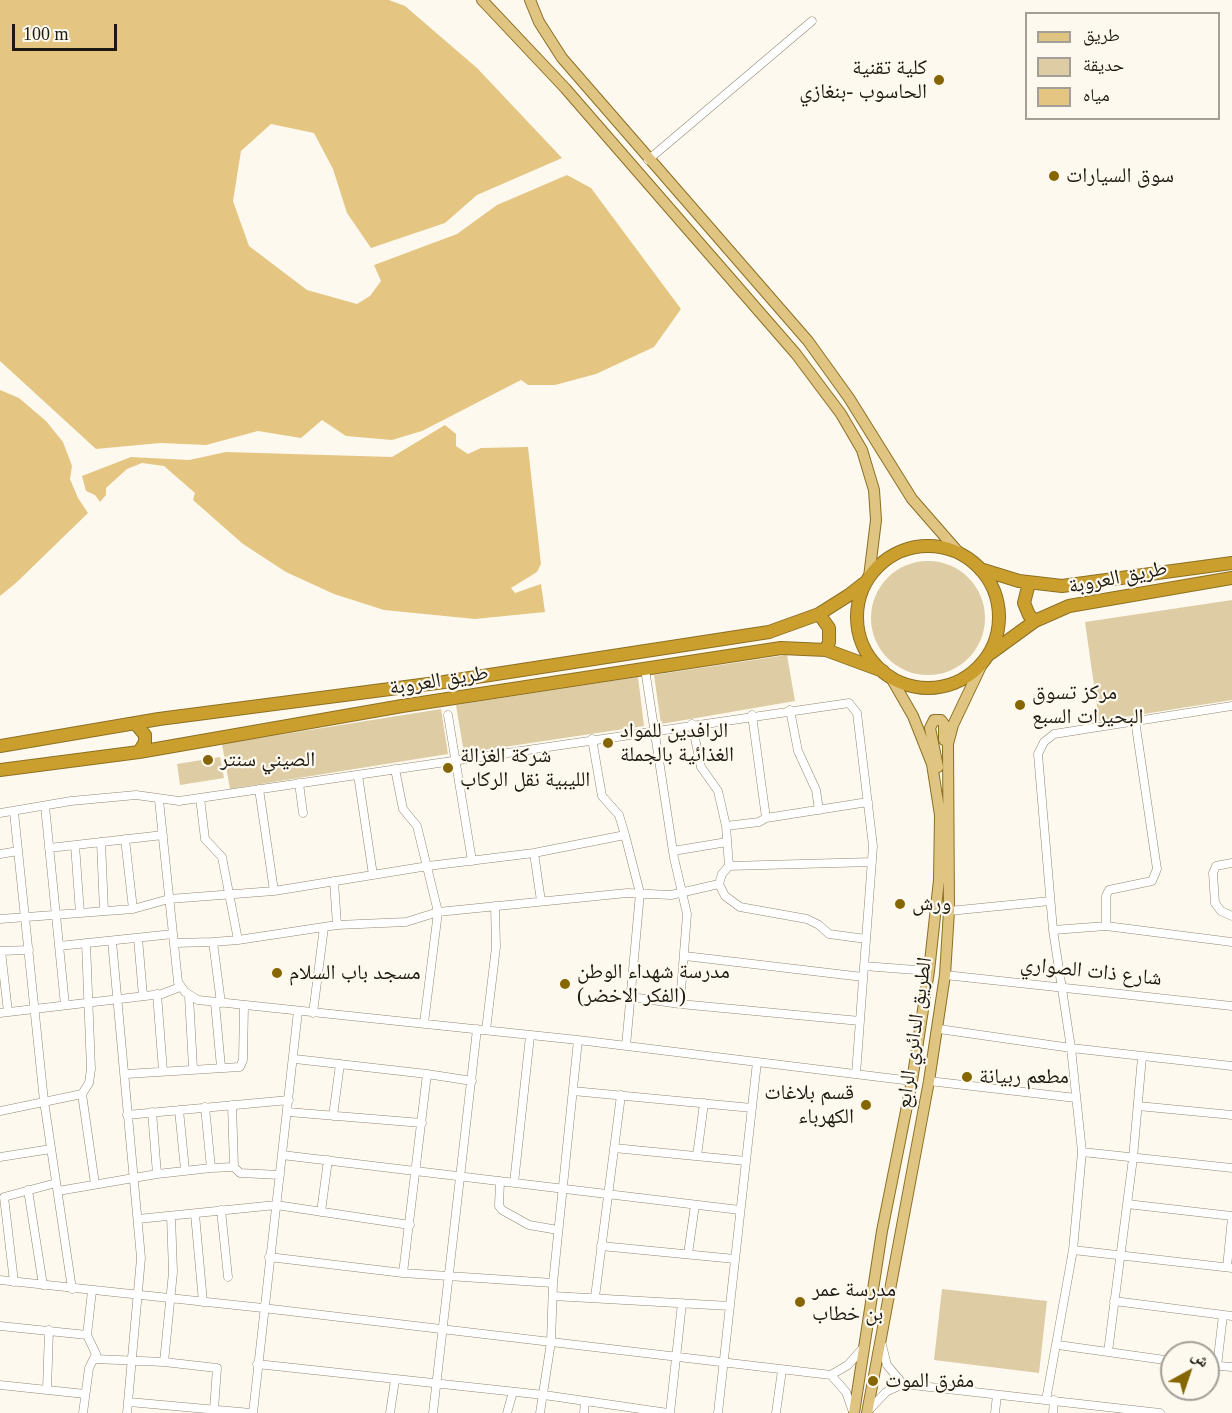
<!DOCTYPE html>
<html>
<head>
<meta charset="utf-8">
<style>
	body { margin:0 }
	#map { position:relative; width:1232px; height:1413px; overflow:hidden; background:#fdf9ef; font-family:"Times New Roman","Noto Naskh Arabic",serif }
	canvas { display:block }
	.legend { position:absolute; left:1025px; top:12px; width:195px; height:108px; box-sizing:border-box; background:#fdf9ef; border:2px solid #a39f96; margin:0; padding:8px 10px; list-style:none; font-size:18px; color:#1d1911 }
	.legend li { display:flex; align-items:center; gap:12px; height:30px }
	.legend b { width:30px; border:2px solid #a39f96 }
	.north { position:absolute; left:1160px; top:1341px; width:60px; height:60px; box-sizing:border-box; background:#fdf9ef; border:2px solid #a39f96; border-radius:50%; rotate:40deg; font-size:16px; font-weight:700; line-height:24px; text-align:center; color:#1d1911 }
	.north::after { content:''; display:block; margin:auto; width:21px; height:27px; background:#866600; clip-path:polygon(50% 0,100% 100%,50% 72%,0 100%) }
	.scale { position:absolute; left:12px; top:24px; width:105px; height:27px; box-sizing:border-box; border:3px solid #1d1911; border-top:0; padding-left:8px; font-size:18px; line-height:21px; white-space:nowrap; color:#1d1911; -webkit-text-stroke:4px #fdf9ef; paint-order:stroke }
</style>
</head>
<body>
<div id="map">
<canvas width="1232" height="1413"></canvas>
<ul class="legend">
<li><b style="height:8px;background:#dfc581"></b>طريق</li>
<li><b style="height:16px;background:#decca5"></b>حديقة</li>
<li><b style="height:16px;background:#e4c682"></b>مياه</li>
</ul>
<div class="north">ش</div>
<div class="scale">100 m</div>
</div>
<script>
const context = document.querySelector('canvas').getContext('2d');
context.lineJoin = 'round';
function fillPath(path, color) {
  context.fillStyle = color;
  context.fill(path, 'evenodd');
}
function poly(rows) {
  const path = new Path2D();
  for (const r of rows) {
    if (r.length === 3) {
      path.moveTo(r[0] + r[2], r[1]);
      path.arc(r[0], r[1], r[2], 0, 2 * Math.PI);
      continue;
    }
    path.moveTo(r[0], r[1]);
    for (let i = 2; i < r.length; i += 2) path.lineTo(r[i], r[i + 1]);
  }
  return path;
}
function strokePath(path, color, width, dash) {
  context.strokeStyle = color;
  context.lineWidth = width;
  context.lineCap = dash ? 'butt' : 'round';
  context.setLineDash(dash || []);
  context.stroke(path);
}
function label(font, color, halo, rows, align = 'center') {
  context.font = font + ' "Times New Roman","Noto Naskh Arabic",serif';
  context.lineWidth = 4.5;
  context.setLineDash([]);
  context.textBaseline = 'middle';
  context.strokeStyle = halo;
  context.fillStyle = color;
  for (const [text, x, y, turn = 0] of rows) {
    context.save();
    context.translate(x, y);
    context.rotate((+turn || 0) * Math.PI / 180);
    context.textAlign = isNaN(turn) ? turn : align;
    if (halo) context.strokeText(text, 0, 0);
    context.fillText(text, 0, 0);
    context.restore();
  }
}
const green = poly([
	[928,618,57],
	[1232,600,1232,700,1099,721,1085,622],
	[787,655,795,701,661,724,654,675],
	[638,677,644,726,464,753,456,705],
	[441,709,448,754,230,789,222,744],
	[220,757,224,778,180,785,177,764],
	[942,1289,1047,1301,1039,1373,934,1360]
]);
const water = poly([
	[0,0,389,0,405,6,477,68,562,158,477,195,445,223,371,248,347,213,333,169,314,133,271,124,241,151,233,201,249,246,307,290,357,304,370,296,381,281,374,265,457,234,497,205,567,175,591,188,681,309,654,347,596,374,555,385,528,385,521,380,422,431,392,440,346,436,322,420,301,438,258,431,206,445,160,443,96,449,0,361],
	[0,390,19,398,46,421,63,442,72,466,70,479,78,498,88,513,17,582,0,596],
	[445,425,456,434,456,446,468,454,481,448,528,447,541,564,537,572,511,588,515,593,541,584,545,612,475,619,384,610,334,594,286,572,243,544,193,500,195,493,164,466,142,463,127,469,106,488,106,495,100,502,95,495,86,491,82,476,131,457,189,460,226,452,392,457]
]);
const minor = poly([
	[648,160,812,21],
	[645,669,674,858,687,914,680,1004],
	[790,710,798,751,816,790,819,810],
	[448,715,472,861],
	[592,739,602,796,619,815,625,835],
	[395,769,403,809,417,826,438,912,424,1023],
	[358,775,373,875],
	[299,783,303,813],
	[259,789,274,891],
	[200,798,205,839,222,857,238,940,337,925,406,922,438,912,627,893,671,895,719,884,722,874,729,866,726,826,718,791,701,767,692,724],
	[159,800,178,982,185,992,198,1000,578,1040,912,1081],
	[45,806,65,1005],
	[14,812,44,1101,72,1289],
	[0,813,71,801,136,795,179,801,849,703,857,713,873,846,856,1074],
	[766,818,868,802],
	[726,826,759,822,766,818,752,715],
	[125,839,133,909],
	[101,842,104,911],
	[75,845,80,913],
	[49,848,163,835],
	[673,851,727,842],
	[534,853,541,901],
	[0,854,18,851],
	[1232,863,1216,866,1213,873,1215,903,1221,911,1232,916],
	[729,866,872,862],
	[334,881,337,925],
	[719,884,725,896,740,907,807,919,819,925,829,934,866,939],
	[949,911,1050,901],
	[0,919,133,909,169,899,274,891,428,866,534,853,625,835,640,893,626,1046],
	[1106,926,1106,896,1109,890,1152,881,1157,869,1135,720],
	[1053,930,1106,926,1232,942],
	[138,938,143,996],
	[112,941,141,1258,127,1413],
	[86,943,91,1069,89,1083,82,1094,95,1184],
	[174,943,213,942],
	[59,946,173,934],
	[0,951,29,950],
	[1,951,8,1012],
	[685,956,863,977],
	[864,966,929,971],
	[945,975,1232,1006],
	[157,994,163,1071],
	[189,996,193,1068],
	[631,997,680,1004,860,1021],
	[215,1003,221,1067],
	[221,1003,213,942,238,940],
	[0,1013,162,994,180,987],
	[313,1013,324,927],
	[939,1029,1071,1048,1232,1066],
	[486,1030,496,947,495,906],
	[295,1059,427,1074],
	[126,1074,240,1067,243,1060,244,1006],
	[929,1081,1076,1098],
	[573,1091,752,1108],
	[232,1105,234,1167],
	[1138,1106,1232,1115],
	[205,1107,211,1168],
	[179,1110,185,1170],
	[0,1111,82,1094],
	[152,1112,157,1174],
	[288,1112,422,1123],
	[127,1115,289,1100],
	[333,1116,340,1064],
	[614,1148,746,1161],
	[1082,1152,1232,1168],
	[282,1155,740,1210],
	[697,1156,704,1103],
	[0,1157,51,1149],
	[500,1181,499,1206,502,1210,529,1225,558,1230],
	[514,1183,530,1036],
	[28,1190,43,1285],
	[58,1191,157,1174,211,1168,234,1167,240,1173,280,1175],
	[1127,1204,1232,1216],
	[221,1210,228,1277],
	[321,1212,328,1160],
	[195,1214,203,1302],
	[171,1216,173,1272,164,1362,217,1368,214,1410],
	[138,1219,276,1205,410,1225],
	[601,1246,735,1259],
	[1073,1250,1232,1268],
	[688,1254,695,1205],
	[269,1257,403,1273,553,1283],
	[1227,1267,1232,1218],
	[403,1273,427,1074,472,1081],
	[0,1280,263,1308,831,1375,848,1365,862,1349],
	[14,1282,4,1197,56,1183],
	[553,1296,730,1306],
	[595,1297,621,1095],
	[1114,1301,1232,1316],
	[0,1326,87,1335],
	[882,1345,887,1365,903,1384],
	[1058,1345,1172,1361],
	[1108,1352,1133,1158,1142,1057],
	[95,1359,164,1362],
	[257,1364,544,1395,668,1413],
	[1208,1365,1232,1367],
	[1217,1366,1223,1315],
	[831,1375,846,1392,853,1412],
	[0,1385,85,1394],
	[47,1390,49,1330],
	[1046,1400,1073,1250,1082,1152,1071,1048,1053,930,1038,754,1044,742,1054,734,1232,706],
	[129,1402,251,1413],
	[868,1411,886,1392,903,1384,1160,1413],
	[83,1413,89,1368,96,1354,87,1335,92,1291],
	[253,1413,298,1011],
	[390,1413,395,1380],
	[433,1413,477,1029],
	[507,1413,513,1392],
	[540,1413,551,1342,553,1283,578,1040],
	[584,1413,585,1401],
	[670,1413,682,1303],
	[718,1413,757,1062],
	[776,1413,782,1370],
	[995,1413,997,1395],
	[1053,1413,1054,1400]
]);
const major = poly([
	[482,0,565,88,796,354,841,414,862,450,874,490,876,520,869,577],
	[530,0,539,22,562,58,808,341,849,398,912,499,960,554],
	[938,767,930,728,934,720,941,720,944,724,944,740],
	[854,1413,882,1231,912,1081,929,971,939,880,940,815,932,764,913,716,890,676],
	[867,1413,929,1081,945,975,949,911,948,744,953,725,983,662]
]);
const highway = poly([
	[928,617,71],
	[980,569,1019,581,1062,586,1232,563],
	[1029,583,1024,603,1029,615,1035,621],
	[819,614,829,628,829,642,826,650],
	[991,653,1035,621,1069,606,1232,578],
	[135,723,145,735,145,742,139,752],
	[0,746,159,719,444,682,769,632,819,614,849,595,867,581],
	[0,770,139,752,402,706,781,648,826,650,883,671]
]);
const markers = [
	[939,80,6,"#866600"],
	[1054,176,6,"#866600"],
	[1020,705,6,"#866600"],
	[608,743,6,"#866600"],
	[208,760,6,"#866600"],
	[448,768,6,"#866600"],
	[900,904,6,"#866600"],
	[277,973,6,"#866600"],
	[565,984,6,"#866600"],
	[967,1077,6,"#866600"],
	[866,1105,6,"#866600"],
	[800,1302,6,"#866600"],
	[873,1381,6,"#866600"]
];
const poiNames = [
	["كلية تقنية",927,68,"right"],
	["الحاسوب -بنغازي",927,92,"right"],
	["سوق السيارات",1066,176],
	["مركز تسوق",1032,693],
	["البحيرات السبع",1032,717],
	["الرافدين للمواد",620,731],
	["الغذائية بالجملة",620,755],
	["شركة الغزالة",460,756],
	["الليبية نقل الركاب",460,780],
	["الصيني سنتر",220,760],
	["ورش",912,904],
	["مدرسة شهداء الوطن",577,972],
	["(الفكر الاخضر)",577,996],
	["مسجد باب السلام",289,973],
	["مطعم ربيانة",979,1077],
	["قسم بلاغات",854,1093,"right"],
	["الكهرباء",854,1117,"right"],
	["مدرسة عمر",812,1290],
	["بن خطاب",812,1314],
	["مفرق الموت",885,1381]
];
const streetNames = [
	["طريق العروبة",1118,578,-11],
	["طريق العروبة",439,681,-9],
	["شارع ذات الصواري",1091,972,6],
	["الطريق الدائري الرابع",915,1033,-82]
];
fillPath(green, '#decca5');
fillPath(water, '#e4c682');
strokePath(minor, '#928872', 9);
strokePath(major, '#8d7023', 12);
strokePath(highway, '#8d7023', 14);
strokePath(minor, '#fff', 8);
strokePath(major, '#dfc581', 10);
strokePath(highway, '#ca9f2d', 12);
for (const [x, y, r, color] of markers) {
  const dot = new Path2D();
  dot.arc(x, y, r, 0, 2 * Math.PI);
  context.fillStyle = color;
  context.fill(dot);
  strokePath(dot, '#fdf9ef', 2);
}
label('21px', '#1d1911', '#fdf9ef', poiNames, 'left');
label('21px', '#1d1911', '#fdf9ef', streetNames);
</script>
</body>
</html>
